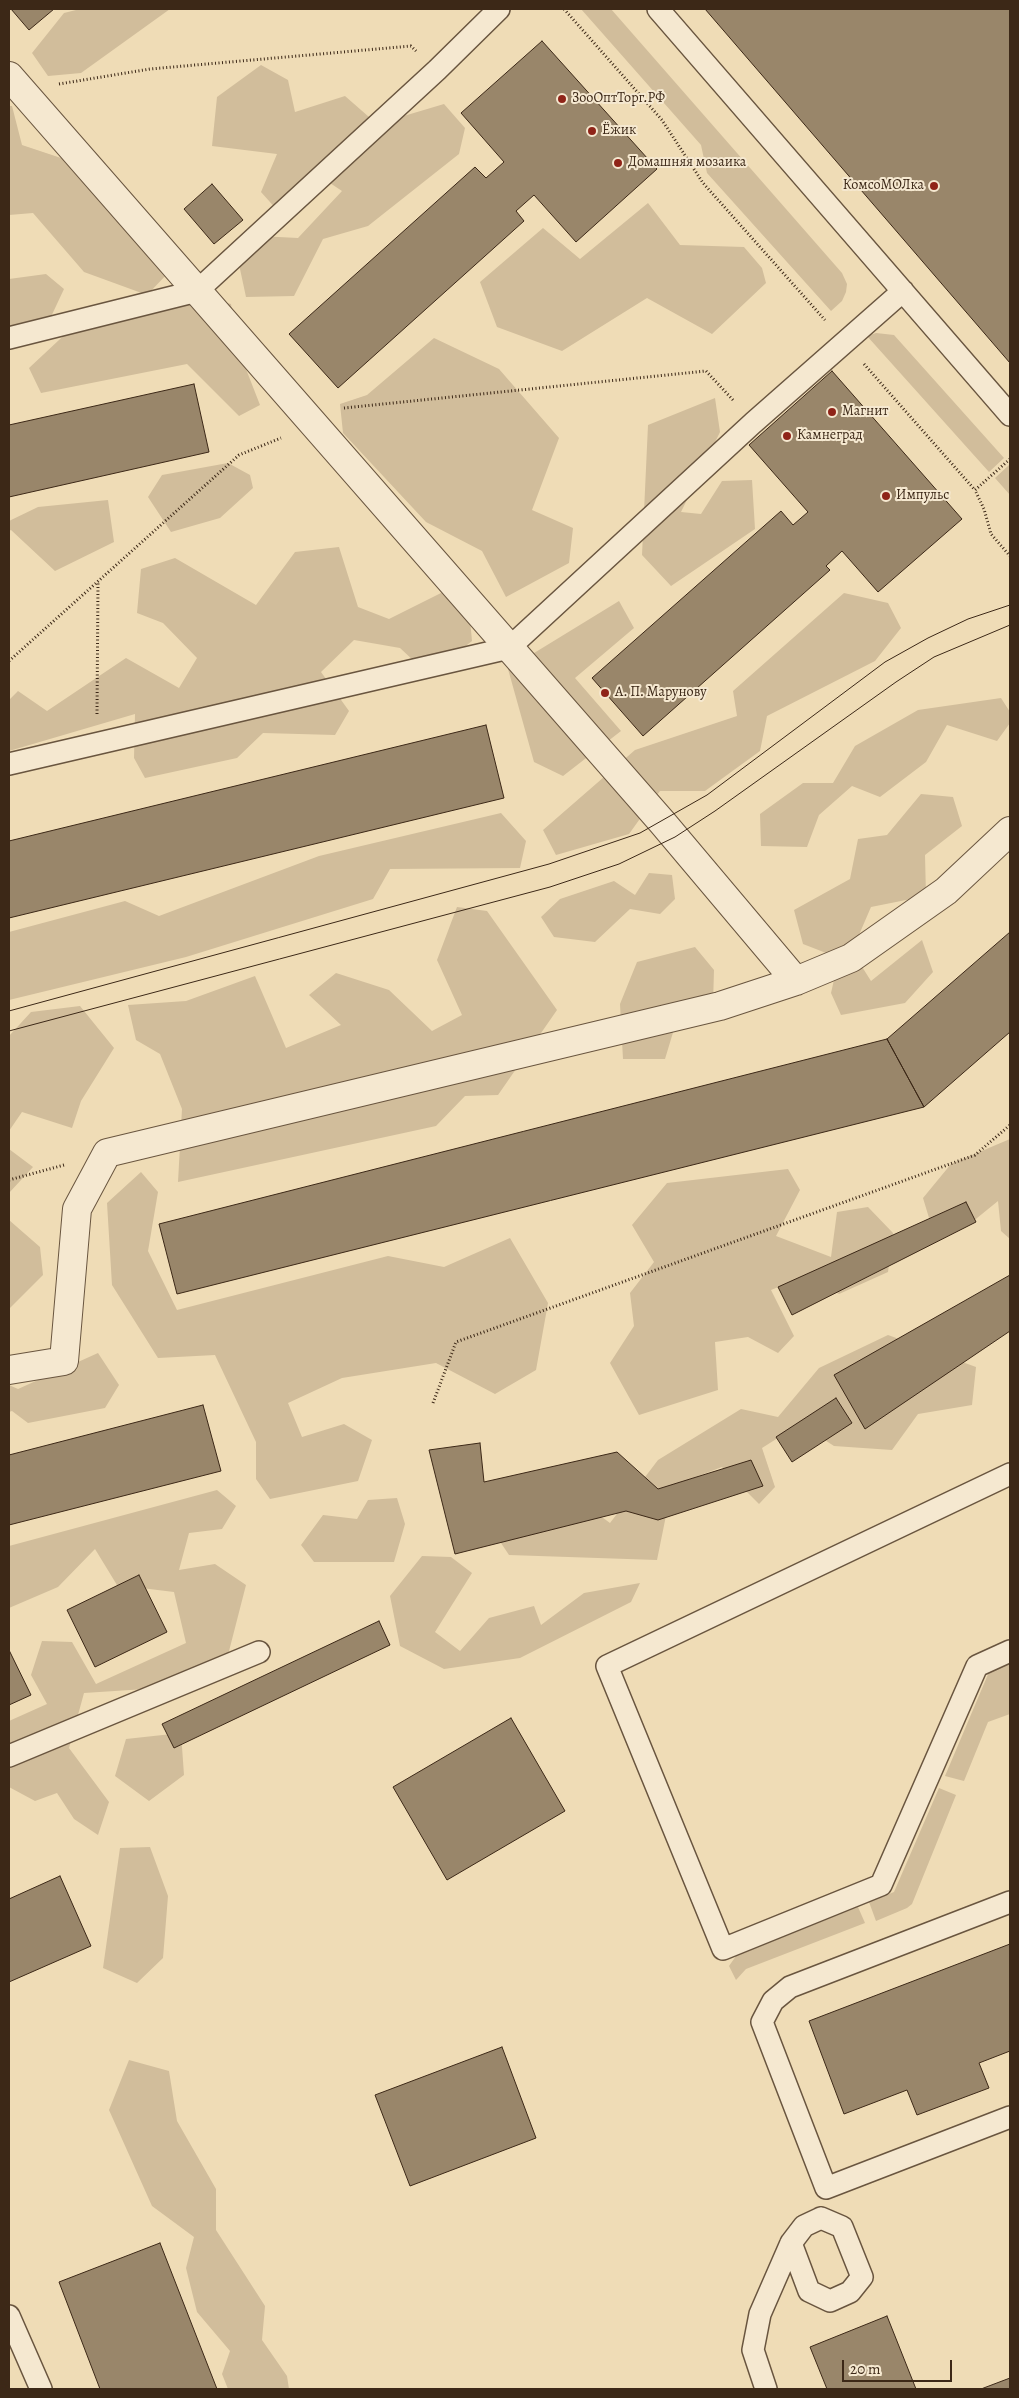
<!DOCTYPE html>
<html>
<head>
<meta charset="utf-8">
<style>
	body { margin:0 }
	#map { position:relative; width:1019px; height:2398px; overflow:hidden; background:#efdcb6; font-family:Alegreya,serif }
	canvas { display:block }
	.frame { position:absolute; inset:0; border:10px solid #3c2817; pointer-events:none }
	.scale { position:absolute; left:842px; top:2360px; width:110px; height:22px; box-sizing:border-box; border:2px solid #3c2817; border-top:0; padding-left:6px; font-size:15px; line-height:18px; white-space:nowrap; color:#3c2817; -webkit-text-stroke:4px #f5e8d0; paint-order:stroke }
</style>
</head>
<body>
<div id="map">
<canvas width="1019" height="2398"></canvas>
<div class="frame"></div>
<div class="scale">20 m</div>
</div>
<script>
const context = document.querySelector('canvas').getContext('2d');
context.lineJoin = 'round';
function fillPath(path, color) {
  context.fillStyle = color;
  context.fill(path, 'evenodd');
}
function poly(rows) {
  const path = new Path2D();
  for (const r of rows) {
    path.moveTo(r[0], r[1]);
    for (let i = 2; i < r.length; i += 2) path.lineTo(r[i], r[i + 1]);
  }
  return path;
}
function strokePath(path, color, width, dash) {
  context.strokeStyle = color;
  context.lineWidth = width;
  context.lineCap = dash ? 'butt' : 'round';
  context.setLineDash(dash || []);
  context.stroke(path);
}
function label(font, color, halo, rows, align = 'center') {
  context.font = font + ' Alegreya,serif';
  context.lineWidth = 4;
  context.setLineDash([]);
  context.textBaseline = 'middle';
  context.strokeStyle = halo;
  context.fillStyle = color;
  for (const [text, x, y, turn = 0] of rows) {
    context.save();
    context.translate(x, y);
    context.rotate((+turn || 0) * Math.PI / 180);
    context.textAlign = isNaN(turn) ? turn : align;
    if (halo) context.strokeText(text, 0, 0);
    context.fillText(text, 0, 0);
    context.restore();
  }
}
const green = poly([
	[80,9,170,9,81,73,48,76,32,53,64,13],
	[581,9,611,9,842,273,847,284,846,292,842,301,831,311,707,173,701,145],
	[261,65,288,80,295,112,345,96,377,124,444,104,465,128,459,154,368,226,323,239,294,296,246,297,237,255,259,236,298,238,342,191,324,179,278,211,261,192,277,154,212,146,217,97],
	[9,106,12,106,22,145,67,160,110,214,138,225,170,271,147,295,84,272,33,213,9,215],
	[648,203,680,245,744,247,762,268,766,283,712,334,647,298,562,351,497,327,480,282,543,228,580,259],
	[46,274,64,289,49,321,9,332,9,279],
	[185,293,231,304,237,346,260,405,239,416,187,364,41,393,29,368,74,326],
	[876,333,894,335,1004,458,989,472,867,336],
	[434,338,499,369,559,438,532,510,573,528,569,563,506,597,482,551,426,522,343,433,340,404,367,395],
	[715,398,720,432,681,512,701,514,722,481,752,480,755,529,671,586,642,555,648,425],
	[228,463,250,475,253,488,220,518,171,532,148,497,162,475],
	[1009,465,1010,466,1010,495,995,478],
	[108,500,114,542,55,571,11,530,9,531,9,521,38,507],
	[339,547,358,607,389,619,447,590,469,609,472,641,429,675,400,648,354,640,321,672,349,711,335,735,263,733,237,758,145,778,134,758,135,714,9,751,9,700,18,691,47,711,126,658,179,688,197,658,163,623,137,613,141,569,175,558,256,605,295,552],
	[844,593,888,603,901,628,875,661,767,716,760,751,705,791,660,791,629,834,556,855,543,830,635,750,737,716,733,691],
	[619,601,634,628,575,678,621,731,563,776,534,762,508,669],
	[1001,698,1010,712,1010,723,997,741,947,725,926,762,880,797,852,786,819,815,807,847,761,846,760,814,803,783,833,783,855,746,918,710],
	[921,794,953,797,962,826,925,855,926,896,871,907,852,951,871,981,922,940,933,972,905,1003,841,1015,831,993,839,958,803,944,794,910,850,879,858,839,887,835],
	[501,813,526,841,520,868,390,869,373,899,186,957,9,1000,9,932,125,901,159,916,319,856],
	[649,873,672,875,675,899,660,914,630,909,595,942,554,937,541,917,560,899,614,881,635,895],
	[457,907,487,911,557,1010,498,1095,465,1096,436,1126,178,1182,182,1109,160,1054,136,1040,128,1005,186,1001,255,976,286,1048,341,1025,309,995,336,973,389,990,432,1031,462,1015,437,960],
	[695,947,714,970,713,1004,678,1016,665,1059,623,1059,620,1004,637,962],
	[80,1006,114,1048,81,1101,72,1128,22,1112,9,1131,9,1036,31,1012],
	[1010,1139,1010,1239,1001,1231,998,1201,966,1227,936,1241,923,1198,951,1164],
	[9,1149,33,1167,9,1193],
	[788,1169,800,1190,776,1236,831,1257,837,1212,868,1207,893,1233,888,1272,839,1294,808,1275,771,1290,794,1336,778,1353,748,1337,715,1342,718,1390,639,1415,610,1363,634,1326,630,1293,654,1262,632,1225,667,1183],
	[141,1172,158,1192,148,1251,177,1310,388,1256,444,1267,510,1238,548,1303,536,1370,495,1394,436,1363,342,1378,288,1403,302,1437,344,1424,372,1440,358,1481,270,1499,256,1479,256,1442,215,1355,158,1358,112,1285,107,1203],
	[9,1220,40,1247,43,1275,9,1309],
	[888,1335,976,1367,972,1405,918,1414,892,1450,834,1446,800,1424,762,1448,775,1487,759,1504,722,1467,672,1486,657,1560,509,1555,489,1525,562,1488,610,1523,658,1460,741,1409,778,1417,819,1368],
	[98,1353,119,1385,105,1408,28,1423,12,1411,9,1412,9,1385,18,1389],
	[217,1490,236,1506,222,1529,189,1533,179,1570,215,1564,246,1585,228,1655,161,1688,84,1693,69,1748,109,1802,98,1835,74,1819,57,1793,35,1801,9,1787,9,1721,47,1704,31,1675,42,1641,72,1642,96,1684,186,1643,174,1592,117,1585,95,1549,58,1587,9,1608,9,1546],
	[397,1498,405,1524,394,1562,314,1562,301,1545,323,1515,357,1519,368,1500],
	[422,1556,451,1557,472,1573,435,1632,460,1651,489,1618,534,1606,541,1625,584,1593,640,1583,631,1602,520,1658,444,1669,400,1646,390,1596],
	[1010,1664,1010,1714,988,1722,964,1781,945,1776,989,1672],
	[181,1733,184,1775,149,1801,115,1776,126,1739],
	[939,1788,956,1795,912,1904,907,1908,876,1921,869,1902,894,1892],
	[150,1847,168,1896,163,1958,137,1983,103,1968,120,1848],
	[858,1907,865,1923,746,1969,736,1980,729,1966,736,1956],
	[129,2060,169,2071,177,2121,216,2189,216,2230,265,2306,262,2340,287,2376,289,2389,228,2389,222,2374,230,2351,197,2312,186,2268,194,2237,152,2206,109,2110]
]);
const building = poly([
	[11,9,54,9,29,30,11,9],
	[705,9,1010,9,1010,363,705,9],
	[542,41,657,169,576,242,534,195,516,211,524,221,338,388,289,334,475,167,486,178,504,162,461,113,542,41],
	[212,184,243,220,214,244,184,209,212,184],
	[832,371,962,519,878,592,842,551,826,566,830,570,643,736,592,678,781,511,793,525,808,512,749,445,832,371],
	[194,384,209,452,9,497,9,425,194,384],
	[486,725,504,798,9,918,9,841,486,725],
	[1010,932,1010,1032,924,1107,887,1039,1010,932],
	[887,1039,924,1107,177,1294,159,1224,887,1039],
	[966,1202,976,1222,792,1315,778,1287,966,1202],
	[1010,1275,1010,1331,865,1429,834,1375,1010,1275],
	[836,1398,852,1423,792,1462,776,1437,836,1398],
	[203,1405,221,1471,9,1525,9,1455,203,1405],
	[480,1443,484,1482,617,1452,658,1489,751,1460,763,1486,658,1520,626,1511,455,1554,429,1450,480,1443],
	[139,1575,167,1632,95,1667,67,1610,139,1575],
	[379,1621,390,1645,174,1748,162,1724,379,1621],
	[9,1650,31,1695,9,1705,9,1650],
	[511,1718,565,1811,447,1880,393,1787,511,1718],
	[60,1876,91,1946,9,1982,9,1899,60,1876],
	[1010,1944,1010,2051,979,2063,989,2088,917,2115,907,2090,844,2114,809,2021,1010,1944],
	[502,2047,536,2138,410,2186,375,2095,502,2047],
	[160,2243,217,2389,100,2389,59,2282,160,2243],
	[887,2316,916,2389,827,2389,810,2347,887,2316],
	[1010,2378,1010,2389,981,2389,1010,2378]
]);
const path = poly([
	[564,9,662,120,703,183,825,320],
	[59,84,150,69,411,46,416,51],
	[864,364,975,490],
	[344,408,706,371,733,400],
	[1010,459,975,490,984,509,991,534,1010,556],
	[9,661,239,455,281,438],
	[97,714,98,583],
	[9,1180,64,1165],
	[433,1403,456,1342,975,1155,1010,1125]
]);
const service = poly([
	[658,9,1010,415],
	[9,338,197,291,437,70,499,9],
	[9,764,509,648,753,423,903,291],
	[1010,1474,607,1666,723,1949,881,1885,977,1666,1010,1651],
	[9,1756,259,1652],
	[1010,1902,790,1987,773,2001,762,2022,826,2188,1010,2117],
	[821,2218,842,2227,862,2277,850,2292,830,2301,809,2291,791,2243,804,2226,821,2218],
	[9,2316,41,2389],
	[766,2389,753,2350,760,2314,791,2243]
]);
const minor = poly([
	[9,76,662,822,796,981],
	[9,1370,64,1361,77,1209,107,1153,720,1006,796,981,851,958,946,891,1010,831]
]);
const tram = poly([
	[9,1011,549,864,640,833,707,795,885,662,928,638,968,619,1010,605],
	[9,1031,550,887,619,864,675,837,715,811,896,682,934,657,1010,625]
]);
const markers = [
	[562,99,5,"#8f2418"],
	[592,131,5,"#8f2418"],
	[618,163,5,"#8f2418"],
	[934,186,5,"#8f2418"],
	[832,412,5,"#8f2418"],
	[787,436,5,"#8f2418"],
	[886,496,5,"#8f2418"],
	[605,693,5,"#8f2418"]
];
const poiNames = [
	["ЗооОптТорг.РФ",572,99],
	["Ёжик",602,131],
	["Домашняя мозаика",628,163],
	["КомсоМОЛка",924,186,"right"],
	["Магнит",842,412],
	["Камнеград",797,436],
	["Импульс",896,496],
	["А. П. Марунову",615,693]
];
fillPath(green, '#d1bd9b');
fillPath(building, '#99866a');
strokePath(building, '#3c2817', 1);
strokePath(service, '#69553f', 24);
strokePath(minor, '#69553f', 30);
strokePath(path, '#3c2817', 3, [1, 2.5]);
strokePath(service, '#f5e8d0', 21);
strokePath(minor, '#f5e8d0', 28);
strokePath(tram, '#3c2817', 1);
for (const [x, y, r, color] of markers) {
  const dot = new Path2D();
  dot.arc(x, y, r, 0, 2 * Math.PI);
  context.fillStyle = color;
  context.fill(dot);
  strokePath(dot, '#f5e8d0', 2);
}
label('14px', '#3c2817', '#f5e8d0', poiNames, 'left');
</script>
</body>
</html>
